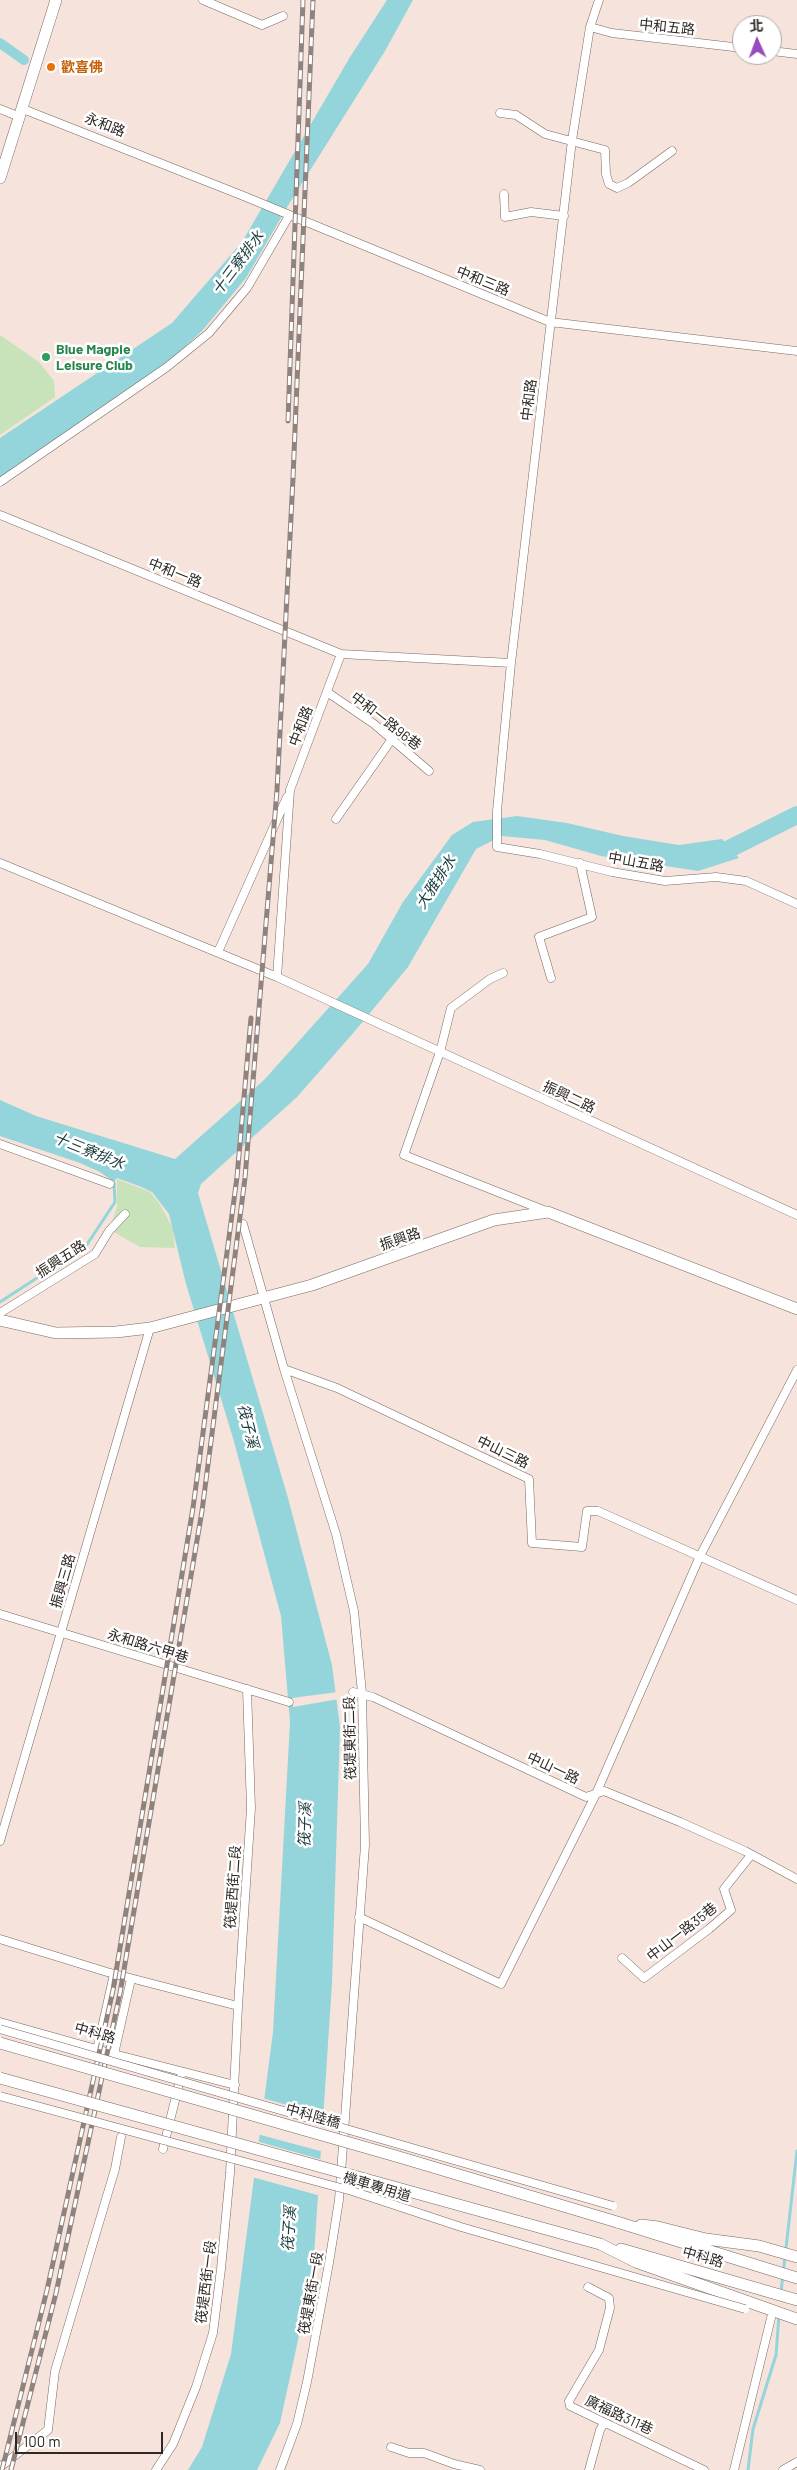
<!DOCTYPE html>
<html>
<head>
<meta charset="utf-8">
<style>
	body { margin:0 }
	#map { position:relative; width:797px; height:2470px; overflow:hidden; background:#f6e3db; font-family:Barlow,"Noto Sans TC",sans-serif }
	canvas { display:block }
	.north { position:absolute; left:732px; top:15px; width:50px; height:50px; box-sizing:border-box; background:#fff; border:1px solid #aca9a7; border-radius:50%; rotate:358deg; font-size:14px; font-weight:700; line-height:20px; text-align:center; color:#2f2824 }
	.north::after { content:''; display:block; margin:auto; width:18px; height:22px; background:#994cbd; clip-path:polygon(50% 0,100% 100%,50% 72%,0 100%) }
	.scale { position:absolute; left:15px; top:2432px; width:148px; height:22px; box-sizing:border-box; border:2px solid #2f2824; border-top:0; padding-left:6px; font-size:15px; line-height:18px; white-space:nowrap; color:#2f2824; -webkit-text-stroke:4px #fff; paint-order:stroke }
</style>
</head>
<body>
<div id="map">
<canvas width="797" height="2470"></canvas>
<div class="north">北</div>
<div class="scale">100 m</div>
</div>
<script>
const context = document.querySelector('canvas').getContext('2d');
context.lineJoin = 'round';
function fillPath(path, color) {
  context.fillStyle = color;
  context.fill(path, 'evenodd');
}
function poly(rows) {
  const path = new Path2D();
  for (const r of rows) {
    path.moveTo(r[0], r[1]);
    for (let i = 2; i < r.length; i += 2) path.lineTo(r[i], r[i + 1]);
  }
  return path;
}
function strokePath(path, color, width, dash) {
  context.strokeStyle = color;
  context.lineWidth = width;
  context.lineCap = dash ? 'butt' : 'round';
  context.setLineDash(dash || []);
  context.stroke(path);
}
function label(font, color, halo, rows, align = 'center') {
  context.font = font + ' Barlow,"Noto Sans TC",sans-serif';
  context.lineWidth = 5;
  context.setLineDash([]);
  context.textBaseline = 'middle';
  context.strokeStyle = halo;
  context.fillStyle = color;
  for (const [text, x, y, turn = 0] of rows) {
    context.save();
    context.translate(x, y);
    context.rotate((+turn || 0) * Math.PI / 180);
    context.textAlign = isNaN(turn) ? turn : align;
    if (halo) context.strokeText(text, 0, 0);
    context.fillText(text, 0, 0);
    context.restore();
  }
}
const green = poly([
	[0,335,39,362,54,381,55,397,0,435],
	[117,1179,150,1192,159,1203,173,1228,175,1248,140,1247,112,1231,110,1227,117,1207]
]);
const water = poly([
	[387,0,413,0,385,51,289,204,246,278,202,331,165,365,0,478,0,438,172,323,242,242,350,57],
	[517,816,567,823,623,836,679,845,722,839,739,858,698,871,601,856,545,840,502,836,476,849,408,967,355,1031,297,1097,201,1184,198,1193,288,1498,332,1665,340,1727,332,1983,313,2271,280,2423,257,2470,188,2470,202,2447,231,2354,273,2032,290,1722,281,1616,233,1438,186,1284,169,1214,152,1192,139,1186,117,1178,114,1182,100,1172,80,1163,0,1136,0,1100,36,1116,175,1159,264,1080,368,964,403,902,452,835,473,822]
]);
const pier = poly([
	[338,1692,339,1699,293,1707,292,1698],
	[262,2098,326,2116,324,2152,257,2134],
	[256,2141,323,2160,321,2196,252,2177]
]);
const stream = poly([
	[0,1302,86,1246,115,1202,114,1183],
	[781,2292,797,2151],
	[748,2470,753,2429,776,2355,779,2315]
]);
const canal = poly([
	[0,43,24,60]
]);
const river = poly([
	[710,855,717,855,797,815]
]);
const street = poly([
	[203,0,262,25,283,16],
	[599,0,590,27,572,140,511,663,497,811,497,847,540,854,612,872,665,881,716,877,746,881,797,904],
	[590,27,612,33,742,48],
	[772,51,797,54],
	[0,109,20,117],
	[23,109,241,195,550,322,797,351],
	[500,113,516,115,545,134,605,150,606,174,609,184,617,188,628,183,672,151],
	[504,194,505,217,531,212,564,216],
	[0,482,167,367,209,333,247,288,289,216],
	[0,515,341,654,511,663],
	[327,692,374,724,429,771],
	[336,819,392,739],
	[0,863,277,977,797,1215],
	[218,952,287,797],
	[503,973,490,979,451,1008,440,1052,404,1155,546,1211],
	[277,977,290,790,341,654],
	[551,978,539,937,592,917,580,863],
	[0,1144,110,1184],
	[243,1224,284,1369,337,1388,529,1479,532,1543,582,1547,587,1511,598,1511,797,1600],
	[0,1313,95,1254,109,1231,125,1214],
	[0,1614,289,1702],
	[353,1692,373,1697,586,1797,604,1791,680,1822,745,1851,797,1879],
	[0,1841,150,1328],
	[359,1917,501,1984,595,1796,700,1556,797,1370],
	[0,1939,107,1972,238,2006],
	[622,1958,644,1978,709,1929,731,1910,724,1889,751,1855],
	[0,2022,114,2054,235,2085],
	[97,2050,114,1974],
	[114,2054,131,1979],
	[163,2149,181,2076],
	[588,2287,609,2298,610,2308,599,2350,569,2401,570,2406,704,2470],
	[391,2447,409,2453,424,2453,454,2464,480,2470],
	[0,2467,48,2430,55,2371,115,2169,121,2137],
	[156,2470,173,2444,196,2387,213,2333,221,2269,230,2173,238,2006,251,1808,247,1689],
	[280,2470,297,2424,307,2382,329,2263,339,2200,365,1845,362,1693,354,1611,336,1534,284,1369],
	[589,2470,600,2430,604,2423],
	[734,2470,771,2318],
	[783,2470,797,2462]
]);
const secondary = poly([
	[0,178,56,0],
	[0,1320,56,1333,116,1332,150,1328,312,1285,494,1220,548,1212,797,1309],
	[617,2222,797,2278],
	[641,2225,658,2227,706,2239,759,2246,797,2257],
	[600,2244,636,2262,797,2319],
	[621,2249,797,2300]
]);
const rail = poly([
	[288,421,303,0],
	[2,2470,47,2290,113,1990,193,1508,237,1177,251,1018],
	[11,2470,56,2293,120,1993,202,1511,245,1178,277,790,293,478,313,0]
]);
const streetBridge = poly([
	[0,2029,613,2206],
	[0,2096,352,2191,461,2227,745,2309]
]);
const secondaryBridge = poly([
	[0,2043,399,2157,617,2222],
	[0,2078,600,2244]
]);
const markers = [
	[51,67,5,"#e8710a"],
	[46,357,5,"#2e9e5b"]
];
const streetNames = [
	["中和五路",667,27,6],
	["永和路",105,125,21],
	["中和三路",483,281,22],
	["中和路",529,400,-83],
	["中和一路",175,573,22],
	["中和一路96巷",386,721,38],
	["中和路",301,726,-69],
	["中山五路",636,862,10],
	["振興二路",569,1097,25],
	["振興路",400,1239,-19],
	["振興五路",61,1259,-33],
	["中山三路",503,1452,26],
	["振興三路",63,1581,-74],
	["永和路六甲巷",148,1646,17],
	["筏堤東街二段",350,1738,-91],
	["中山一路",553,1768,25],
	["筏堤西街二段",233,1887,-86],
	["中山一路35巷",682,1932,-38],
	["中科路",95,2033,16],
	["中科陸橋",313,2116,16],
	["機車專用道",377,2187,17],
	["中科路",703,2257,16],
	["筏堤西街一段",206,2282,-83],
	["筏堤東街一段",311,2293,-80],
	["廣福路311巷",619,2415,25]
];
const foodNames = [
	["歡喜佛",61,67]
];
const leisureNames = [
	["Blue Magpie",56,349],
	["Leisure Club",56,365]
];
const waterNames = [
	["十三寮排水",238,263,-53],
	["大雅排水",436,882,-57],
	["十三寮排水",89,1151,22],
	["筏子溪",248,1426,76],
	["筏子溪",305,1825,-89],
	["筏子溪",289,2229,-86]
];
fillPath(green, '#c8e3ba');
fillPath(water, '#94d5db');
fillPath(pier, '#f6e3db');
strokePath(stream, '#94d5db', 3);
strokePath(canal, '#94d5db', 10);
strokePath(river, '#94d5db', 18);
strokePath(street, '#796861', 9);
strokePath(secondary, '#796861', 12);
strokePath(street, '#fff', 8);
strokePath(secondary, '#fff', 11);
strokePath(rail, '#90837d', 5);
strokePath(rail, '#fff', 3, [9]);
strokePath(streetBridge, '#796861', 9, []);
strokePath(secondaryBridge, '#796861', 12, []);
strokePath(streetBridge, '#fff', 8);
strokePath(secondaryBridge, '#fff', 11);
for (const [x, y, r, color] of markers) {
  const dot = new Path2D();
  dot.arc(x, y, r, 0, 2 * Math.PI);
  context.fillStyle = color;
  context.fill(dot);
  strokePath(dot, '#fff', 2);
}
label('14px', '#2f2824', '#fff', streetNames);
label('bold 14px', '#c56008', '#fff', foodNames, 'left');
label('bold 14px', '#27864d', '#fff', leisureNames, 'left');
label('italic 15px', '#1a3b3d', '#fff', waterNames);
</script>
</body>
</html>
